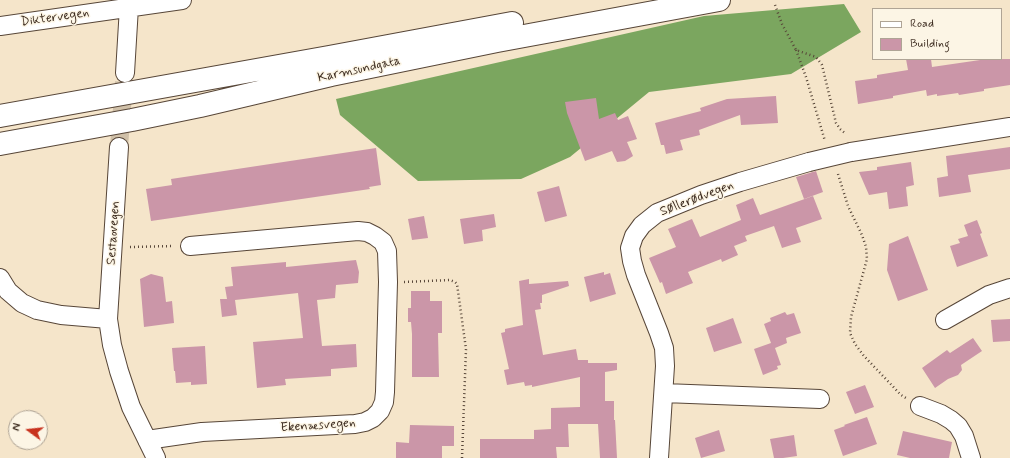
<!DOCTYPE html>
<html>
<head>
<meta charset="utf-8">
<style>
	body { margin:0 }
	#map { position:relative; width:1010px; height:458px; overflow:hidden; background:#f5e5ca; font-family:Mynerve,sans-serif }
	canvas { display:block }
	.legend { position:absolute; left:872px; top:8px; width:130px; height:52px; box-sizing:border-box; background:#fcf5e5; border:1px solid #afa495; margin:0; padding:5px 7px; list-style:none; font-size:12px; color:#3b2a1e }
	.legend li { display:flex; align-items:center; gap:8px; height:20px }
	.legend b { width:20px; border:1px solid #afa495 }
	.north { position:absolute; left:8px; top:410px; width:40px; height:40px; box-sizing:border-box; background:#fcf5e5; border:1px solid #afa495; border-radius:50%; rotate:285deg; font-size:11px; font-weight:700; line-height:16px; text-align:center; color:#3b2a1e }
	.north::after { content:''; display:block; margin:auto; width:14px; height:18px; background:#c8321e; clip-path:polygon(50% 0,100% 100%,50% 72%,0 100%) }
</style>
</head>
<body>
<div id="map">
<canvas width="1010" height="458"></canvas>
<ul class="legend">
<li><b style="height:5px;background:#fff"></b>Road</li>
<li><b style="height:11px;background:#cb96a8"></b>Building</li>
</ul>
<div class="north">N</div>
</div>
<script>
const context = document.querySelector('canvas').getContext('2d');
context.lineJoin = 'round';
function fillPath(path, color) {
  context.fillStyle = color;
  context.fill(path, 'evenodd');
}
function poly(rows) {
  const path = new Path2D();
  for (const r of rows) {
    path.moveTo(r[0], r[1]);
    for (let i = 2; i < r.length; i += 2) path.lineTo(r[i], r[i + 1]);
  }
  return path;
}
function strokePath(path, color, width, dash) {
  context.strokeStyle = color;
  context.lineWidth = width;
  context.lineCap = dash ? 'butt' : 'round';
  context.setLineDash(dash || []);
  context.stroke(path);
}
function label(font, color, halo, rows, align = 'center') {
  context.font = font + ' Mynerve,sans-serif';
  context.lineWidth = 3;
  context.setLineDash([]);
  context.textBaseline = 'middle';
  context.strokeStyle = halo;
  context.fillStyle = color;
  for (const [text, x, y, turn = 0] of rows) {
    context.save();
    context.translate(x, y);
    context.rotate((+turn || 0) * Math.PI / 180);
    context.textAlign = isNaN(turn) ? turn : align;
    if (halo) context.strokeText(text, 0, 0);
    context.fillText(text, 0, 0);
    context.restore();
  }
}
const forest = poly([
	[844,4,861,32,791,74,649,92,570,157,521,179,418,181,340,115,336,99,704,16]
]);
const building = poly([
	[906,59,931,59,932,67,987,59,1010,59,1010,85,984,89,984,91,959,95,958,93,937,96,937,94,927,96,926,90,893,96,893,98,858,104,855,81,877,78,877,75,908,70],
	[776,96,778,123,741,125,740,115,699,130,700,135,680,140,683,150,666,154,664,145,661,145,655,123,701,111,700,108,727,99],
	[596,98,599,119,615,113,618,120,628,116,637,139,627,142,633,156,625,161,617,162,612,151,585,161,567,113,565,102],
	[1010,147,1010,169,968,175,971,192,939,197,937,178,948,176,946,156],
	[376,148,381,185,369,187,370,189,151,221,146,189,172,185,171,179],
	[911,162,914,185,906,187,908,206,889,209,887,192,869,195,859,172,877,170,877,167],
	[816,171,823,192,804,199,796,177],
	[559,186,567,216,545,222,537,192],
	[813,196,822,219,796,228,801,242,782,248,774,226,745,236,747,241,734,246,738,255,722,262,721,259,688,272,693,283,666,294,662,282,660,283,649,258,676,247,668,229,692,219,700,237,741,220,736,205,753,198,760,215],
	[494,214,496,227,482,230,483,241,464,244,460,219],
	[424,216,428,238,412,240,408,219],
	[977,220,982,233,980,234,988,256,957,267,950,246,960,243,958,239,968,236,964,225],
	[908,236,928,290,898,301,887,270,889,244],
	[356,260,359,272,358,283,336,285,335,298,317,300,322,346,356,344,357,367,331,369,331,376,285,379,286,385,257,388,253,342,303,338,298,293,235,300,237,315,222,317,220,299,227,299,225,287,233,286,231,267,286,262,286,267],
	[604,272,604,275,610,273,616,294,590,302,584,277],
	[151,274,163,277,166,302,172,301,174,323,144,327,140,279],
	[529,279,529,284,568,281,569,286,542,295,542,303,540,303,541,309,535,310,543,355,576,349,578,360,588,360,588,363,617,363,617,370,605,372,605,401,614,401,614,420,615,420,617,458,600,458,598,424,568,424,569,447,556,447,557,458,480,458,480,439,534,439,534,430,551,429,551,408,580,407,580,377,532,387,532,385,525,386,524,382,507,385,504,370,509,369,501,333,505,332,505,329,523,325,519,281],
	[411,291,430,291,430,301,442,301,442,333,438,333,439,377,412,377,412,334,411,322,408,322,408,308,411,308],
	[785,312,787,315,794,313,801,333,786,338,787,343,775,348,781,365,777,366,778,369,763,375,754,349,771,343,764,324,771,321,770,318],
	[733,318,742,343,714,352,706,328],
	[1010,319,1010,341,993,342,991,320],
	[973,338,982,351,961,365,962,370,958,375,948,379,935,388,922,368,947,350,950,353],
	[205,346,207,384,191,385,191,382,176,383,175,371,174,371,172,348],
	[865,385,874,407,855,414,846,392],
	[867,417,877,444,843,456,834,430,845,426,844,425],
	[410,425,454,426,454,446,442,446,442,458,396,458,396,442,409,443],
	[719,430,725,451,701,458,695,438],
	[903,431,952,442,949,458,910,458,897,455],
	[794,435,797,456,783,458,774,458,770,439]
]);
const minorTunnel = poly([
	[119,147,124,82]
]);
const path = poly([
	[775,5,782,24,796,50,816,57,822,65,836,123,840,129,846,134],
	[796,50,806,77,825,141],
	[838,174,848,206,862,235,866,247,867,259,851,317,850,333,855,344,864,356,901,395,906,398],
	[130,247,173,246],
	[404,282,450,280,455,282,457,284,466,349,462,458]
]);
const minor = poly([
	[0,26,182,0],
	[125,73,129,7],
	[119,147,108,319,112,345,119,371,131,407,156,458],
	[851,152,1010,127],
	[0,278,8,291,22,303,37,310,61,315,108,319],
	[945,320,989,295,1010,288],
	[664,393,820,399],
	[920,406,941,414,951,420,958,426,964,436,971,458],
	[147,440,202,432,355,424,365,422,373,418,380,411,384,402,385,392,388,282,387,251,383,242,375,236,367,232,358,231,190,246],
	[659,458,665,366,664,348,659,333,636,275,632,261,630,248,634,236,642,225,657,213,701,195,740,182,809,162]
]);
const highway = poly([
	[0,116,329,57,512,23],
	[0,144,132,120,200,106,331,75,497,41,719,0]
]);
const minorBridge = poly([
	[809,162,851,152]
]);
const streetNames = [
	["Diktervegen",55,18,-8],
	["Karmsundgata",359,70,-12],
	["Søllerødvegen",697,199,-21],
	["Sestaovegen",114,233,-86],
	["Ekenæsvegen",318,426,-4]
];
fillPath(forest, '#7ba65f');
fillPath(building, '#cb96a8');
strokePath(minorTunnel, '#d0c0a8', 18, [18, 9]);
strokePath(minor, '#574638', 20);
strokePath(highway, '#574638', 24);
strokePath(path, '#574638', 2.5, [1, 3]);
strokePath(minor, '#fff', 18);
strokePath(highway, '#fff', 22);
strokePath(minorBridge, '#574638', 20, []);
strokePath(minorBridge, '#fff', 18);
label('13px', '#3b2a1e', '#fcf5e5', streetNames);
</script>
</body>
</html>
